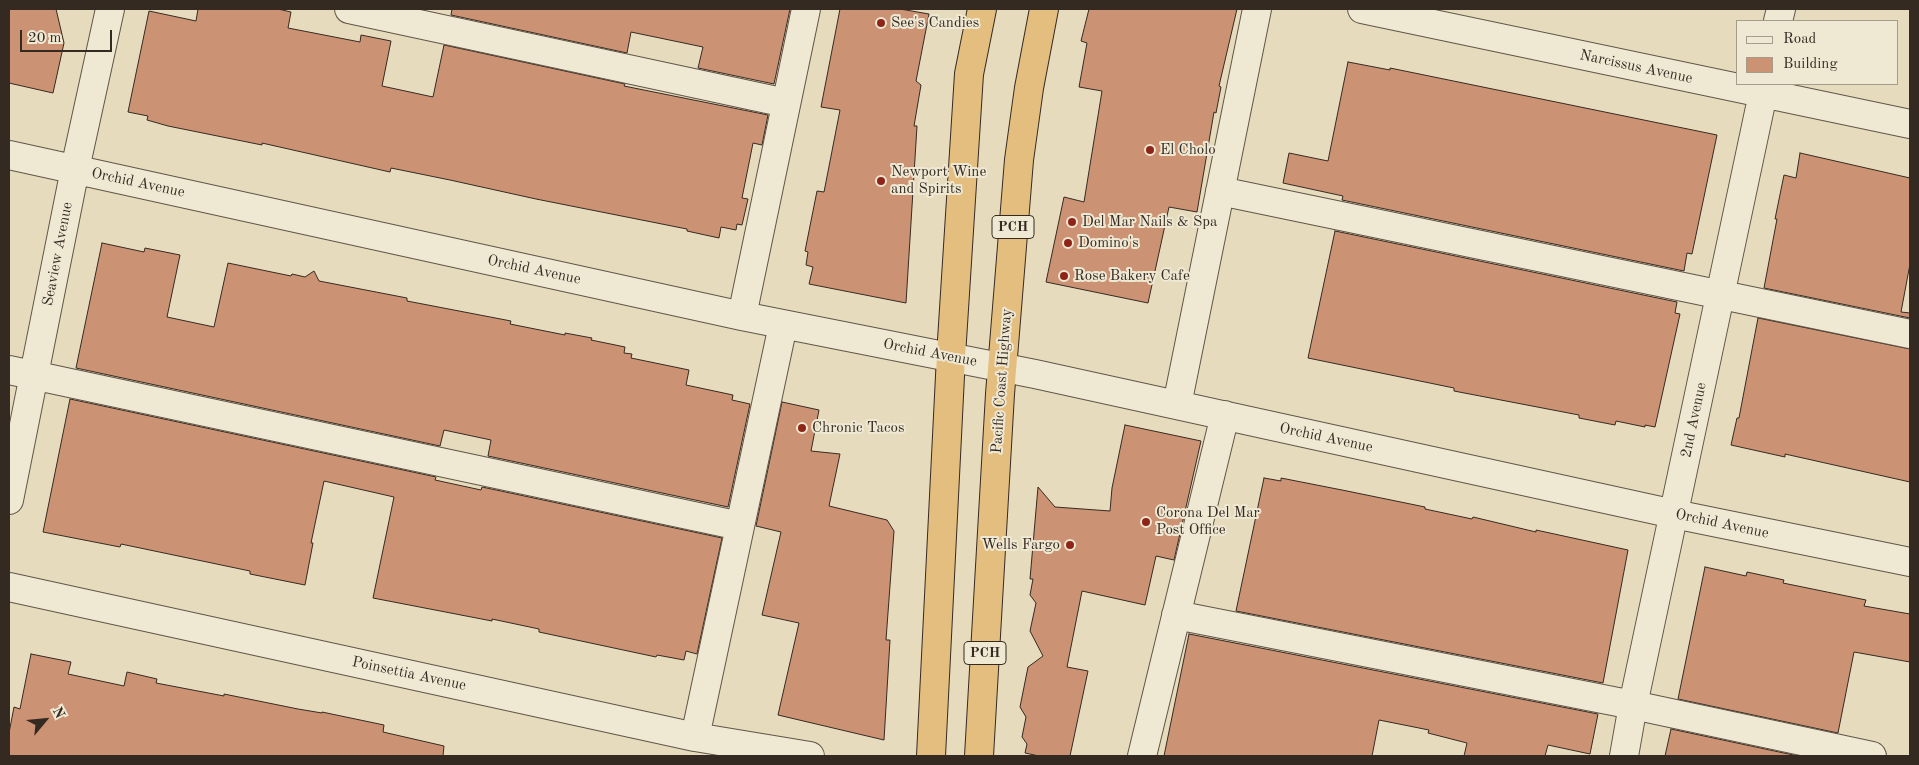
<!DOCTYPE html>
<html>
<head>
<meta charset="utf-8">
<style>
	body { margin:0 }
	#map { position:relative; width:1919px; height:765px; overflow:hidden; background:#e6dbbc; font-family:"Old Standard TT",serif }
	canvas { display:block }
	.frame { position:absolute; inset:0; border:10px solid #352a22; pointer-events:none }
	.legend { position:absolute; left:1736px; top:20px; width:162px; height:65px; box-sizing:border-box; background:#efe8d3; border:1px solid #a59c8c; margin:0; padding:6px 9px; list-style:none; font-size:15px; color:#352a22 }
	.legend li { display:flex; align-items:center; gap:10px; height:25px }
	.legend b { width:25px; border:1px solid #a59c8c }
	.north { position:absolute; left:20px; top:695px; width:50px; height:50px; -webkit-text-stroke:4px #efe8d3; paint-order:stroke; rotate:62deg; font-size:14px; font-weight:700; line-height:20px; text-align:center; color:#352a22 }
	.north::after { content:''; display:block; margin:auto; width:18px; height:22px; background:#352a22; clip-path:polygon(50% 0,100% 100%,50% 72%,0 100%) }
	.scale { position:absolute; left:20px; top:30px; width:92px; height:22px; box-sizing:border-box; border:2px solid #352a22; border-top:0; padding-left:6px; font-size:15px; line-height:18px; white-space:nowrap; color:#352a22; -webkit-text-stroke:4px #efe8d3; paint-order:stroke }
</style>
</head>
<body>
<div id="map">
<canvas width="1919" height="765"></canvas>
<div class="frame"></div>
<ul class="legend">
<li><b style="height:6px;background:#efe8d3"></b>Road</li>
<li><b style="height:14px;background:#cc9274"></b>Building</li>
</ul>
<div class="north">N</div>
<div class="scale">20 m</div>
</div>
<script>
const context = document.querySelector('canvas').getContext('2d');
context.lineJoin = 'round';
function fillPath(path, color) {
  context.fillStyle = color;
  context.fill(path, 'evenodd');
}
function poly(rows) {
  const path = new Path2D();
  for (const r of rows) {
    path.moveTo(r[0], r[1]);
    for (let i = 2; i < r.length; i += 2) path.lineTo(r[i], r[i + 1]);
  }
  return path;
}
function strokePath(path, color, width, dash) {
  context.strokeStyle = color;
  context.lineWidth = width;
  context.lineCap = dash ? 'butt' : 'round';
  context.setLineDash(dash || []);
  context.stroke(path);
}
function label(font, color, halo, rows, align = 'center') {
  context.font = font + ' "Old Standard TT",serif';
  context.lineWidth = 4;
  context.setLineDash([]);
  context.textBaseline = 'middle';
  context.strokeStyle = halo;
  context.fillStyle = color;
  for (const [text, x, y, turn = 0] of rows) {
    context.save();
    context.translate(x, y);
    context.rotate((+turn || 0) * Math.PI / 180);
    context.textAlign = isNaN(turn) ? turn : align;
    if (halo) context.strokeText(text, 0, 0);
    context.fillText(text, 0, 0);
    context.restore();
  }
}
const building = poly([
	[9,9,56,9,64,43,53,93,9,83,9,9],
	[198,9,278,9,291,12,288,28,360,42,361,35,391,41,382,86,433,97,444,45,625,84,624,86,768,115,762,145,753,143,742,198,748,199,742,225,737,224,736,230,721,227,719,238,687,231,687,229,536,199,450,180,391,168,390,172,262,143,262,145,168,126,147,120,148,116,128,112,149,11,196,21,198,9],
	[452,9,790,9,774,84,698,68,703,47,631,32,627,53,451,15,452,9],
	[840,9,900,9,929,14,916,81,921,85,914,126,917,126,906,303,809,284,813,267,806,265,808,252,805,251,817,191,824,192,840,110,821,107,840,9],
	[1089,9,1237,9,1219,86,1221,87,1216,113,1214,112,1197,212,1169,207,1148,303,1046,282,1064,197,1084,202,1102,91,1079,87,1087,43,1081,41,1089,9],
	[1348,62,1390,70,1390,68,1717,135,1692,254,1687,253,1684,271,1342,200,1343,196,1283,183,1289,153,1328,161,1348,62],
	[1800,153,1910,178,1910,264,1901,312,1910,313,1910,318,1764,288,1777,219,1775,219,1784,175,1796,178,1800,153],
	[1335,231,1677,302,1675,313,1680,314,1655,427,1645,425,1645,427,1616,421,1615,425,1579,418,1579,415,1454,391,1454,388,1308,358,1335,231],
	[102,243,144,252,145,248,180,255,167,317,214,327,228,263,291,276,292,274,305,277,314,271,319,281,407,298,407,301,511,321,510,324,565,335,565,333,592,338,591,340,625,347,624,353,632,354,631,358,689,370,686,385,733,395,732,400,750,404,728,507,488,456,491,440,444,430,440,446,76,368,102,243],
	[1758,318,1910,349,1910,482,1785,454,1785,457,1731,445,1737,418,1739,418,1758,318],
	[70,399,436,477,435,480,481,490,482,487,722,538,697,654,686,651,684,660,657,655,656,657,539,632,539,629,492,619,492,621,373,598,394,497,324,481,311,543,313,543,305,585,250,574,250,571,121,544,120,547,43,532,70,399],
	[782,402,819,410,811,451,840,454,829,506,887,520,894,531,886,640,890,640,884,740,778,715,799,623,762,615,781,532,756,526,782,402],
	[1125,425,1201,441,1174,560,1156,556,1145,605,1082,591,1067,667,1088,671,1070,756,1039,756,1025,753,1027,744,1022,737,1026,717,1020,707,1028,667,1043,656,1030,631,1036,603,1030,595,1033,579,1030,579,1038,487,1055,507,1110,511,1112,488,1125,425],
	[1264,478,1281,481,1281,478,1347,491,1425,507,1425,509,1472,519,1473,517,1536,532,1536,530,1628,550,1603,683,1236,611,1264,478],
	[1705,567,1746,576,1747,572,1784,580,1783,583,1866,600,1864,606,1910,614,1910,662,1854,652,1838,733,1678,699,1705,567],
	[1189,634,1598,714,1590,754,1548,745,1545,756,1464,756,1467,743,1428,733,1429,730,1379,720,1372,756,1164,756,1189,634],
	[31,654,71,662,68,674,124,686,127,672,157,679,156,683,224,696,224,694,298,709,322,713,322,712,384,725,383,732,444,746,443,756,9,756,9,733,14,707,20,709,31,654],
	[1671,729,1798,756,1665,756,1671,729]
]);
const minor = poly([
	[349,9,786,103],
	[1362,9,1910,124],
	[1778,21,1781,9],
	[9,155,742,316,1035,374,1674,514,1910,562],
	[1220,191,1910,334],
	[742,316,806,9],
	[9,370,740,526],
	[1177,405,1257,9],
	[9,500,75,169,110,9],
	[9,587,695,737,810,756],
	[1176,615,1633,705,1872,756],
	[695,737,783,325],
	[1142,756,1225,415],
	[1624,756,1633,705,1765,84]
]);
const highway = poly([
	[931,756,951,356,969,74,982,9],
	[979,756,1000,394,1019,160,1029,88,1044,9]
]);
const markers = [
	[881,23,5,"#8f2418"],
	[1150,150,5,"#8f2418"],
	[881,181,5,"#8f2418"],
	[1072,222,5,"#8f2418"],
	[1068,243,5,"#8f2418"],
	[1064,276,5,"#8f2418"],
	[802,428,5,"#8f2418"],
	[1146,522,5,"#8f2418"],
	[1070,545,5,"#8f2418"]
];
const shields = [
	[1013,227,42],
	[985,653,42]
];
const shieldNames = [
	["PCH",1013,227],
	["PCH",985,653]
];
const poiNames = [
	["See's Candies",891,23],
	["El Cholo",1160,150],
	["Newport Wine",891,172],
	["and Spirits",891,189],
	["Del Mar Nails & Spa",1082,222],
	["Domino's",1078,243],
	["Rose Bakery Cafe",1074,276],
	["Chronic Tacos",812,428],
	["Corona Del Mar",1156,513],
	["Post Office",1156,530],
	["Wells Fargo",1060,545,"right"]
];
const streetNames = [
	["Narcissus Avenue",1636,67,12],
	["Orchid Avenue",138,183,12],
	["Seaview Avenue",58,254,-79],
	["Orchid Avenue",534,270,12],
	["Orchid Avenue",930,353,11],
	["Pacific Coast Highway",1002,381,-86],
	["2nd Avenue",1694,420,-78],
	["Orchid Avenue",1326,438,12],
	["Orchid Avenue",1722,524,12],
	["Poinsettia Avenue",409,674,12]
];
fillPath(building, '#cc9274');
strokePath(building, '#352a22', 1);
strokePath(minor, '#615648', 30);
strokePath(highway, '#352a22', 30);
strokePath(minor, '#efe8d3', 28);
strokePath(highway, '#e3be7e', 28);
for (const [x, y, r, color] of markers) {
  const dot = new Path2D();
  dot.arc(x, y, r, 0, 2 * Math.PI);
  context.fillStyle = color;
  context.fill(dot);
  strokePath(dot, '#efe8d3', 2);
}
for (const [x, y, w] of shields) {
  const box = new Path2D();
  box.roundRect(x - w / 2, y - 11.5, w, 23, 4);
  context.fillStyle = '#efe8d3';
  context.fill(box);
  strokePath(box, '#352a22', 1);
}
label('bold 14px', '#352a22', null, shieldNames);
label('15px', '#352a22', '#efe8d3', poiNames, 'left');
label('15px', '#352a22', '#efe8d3', streetNames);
</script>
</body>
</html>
